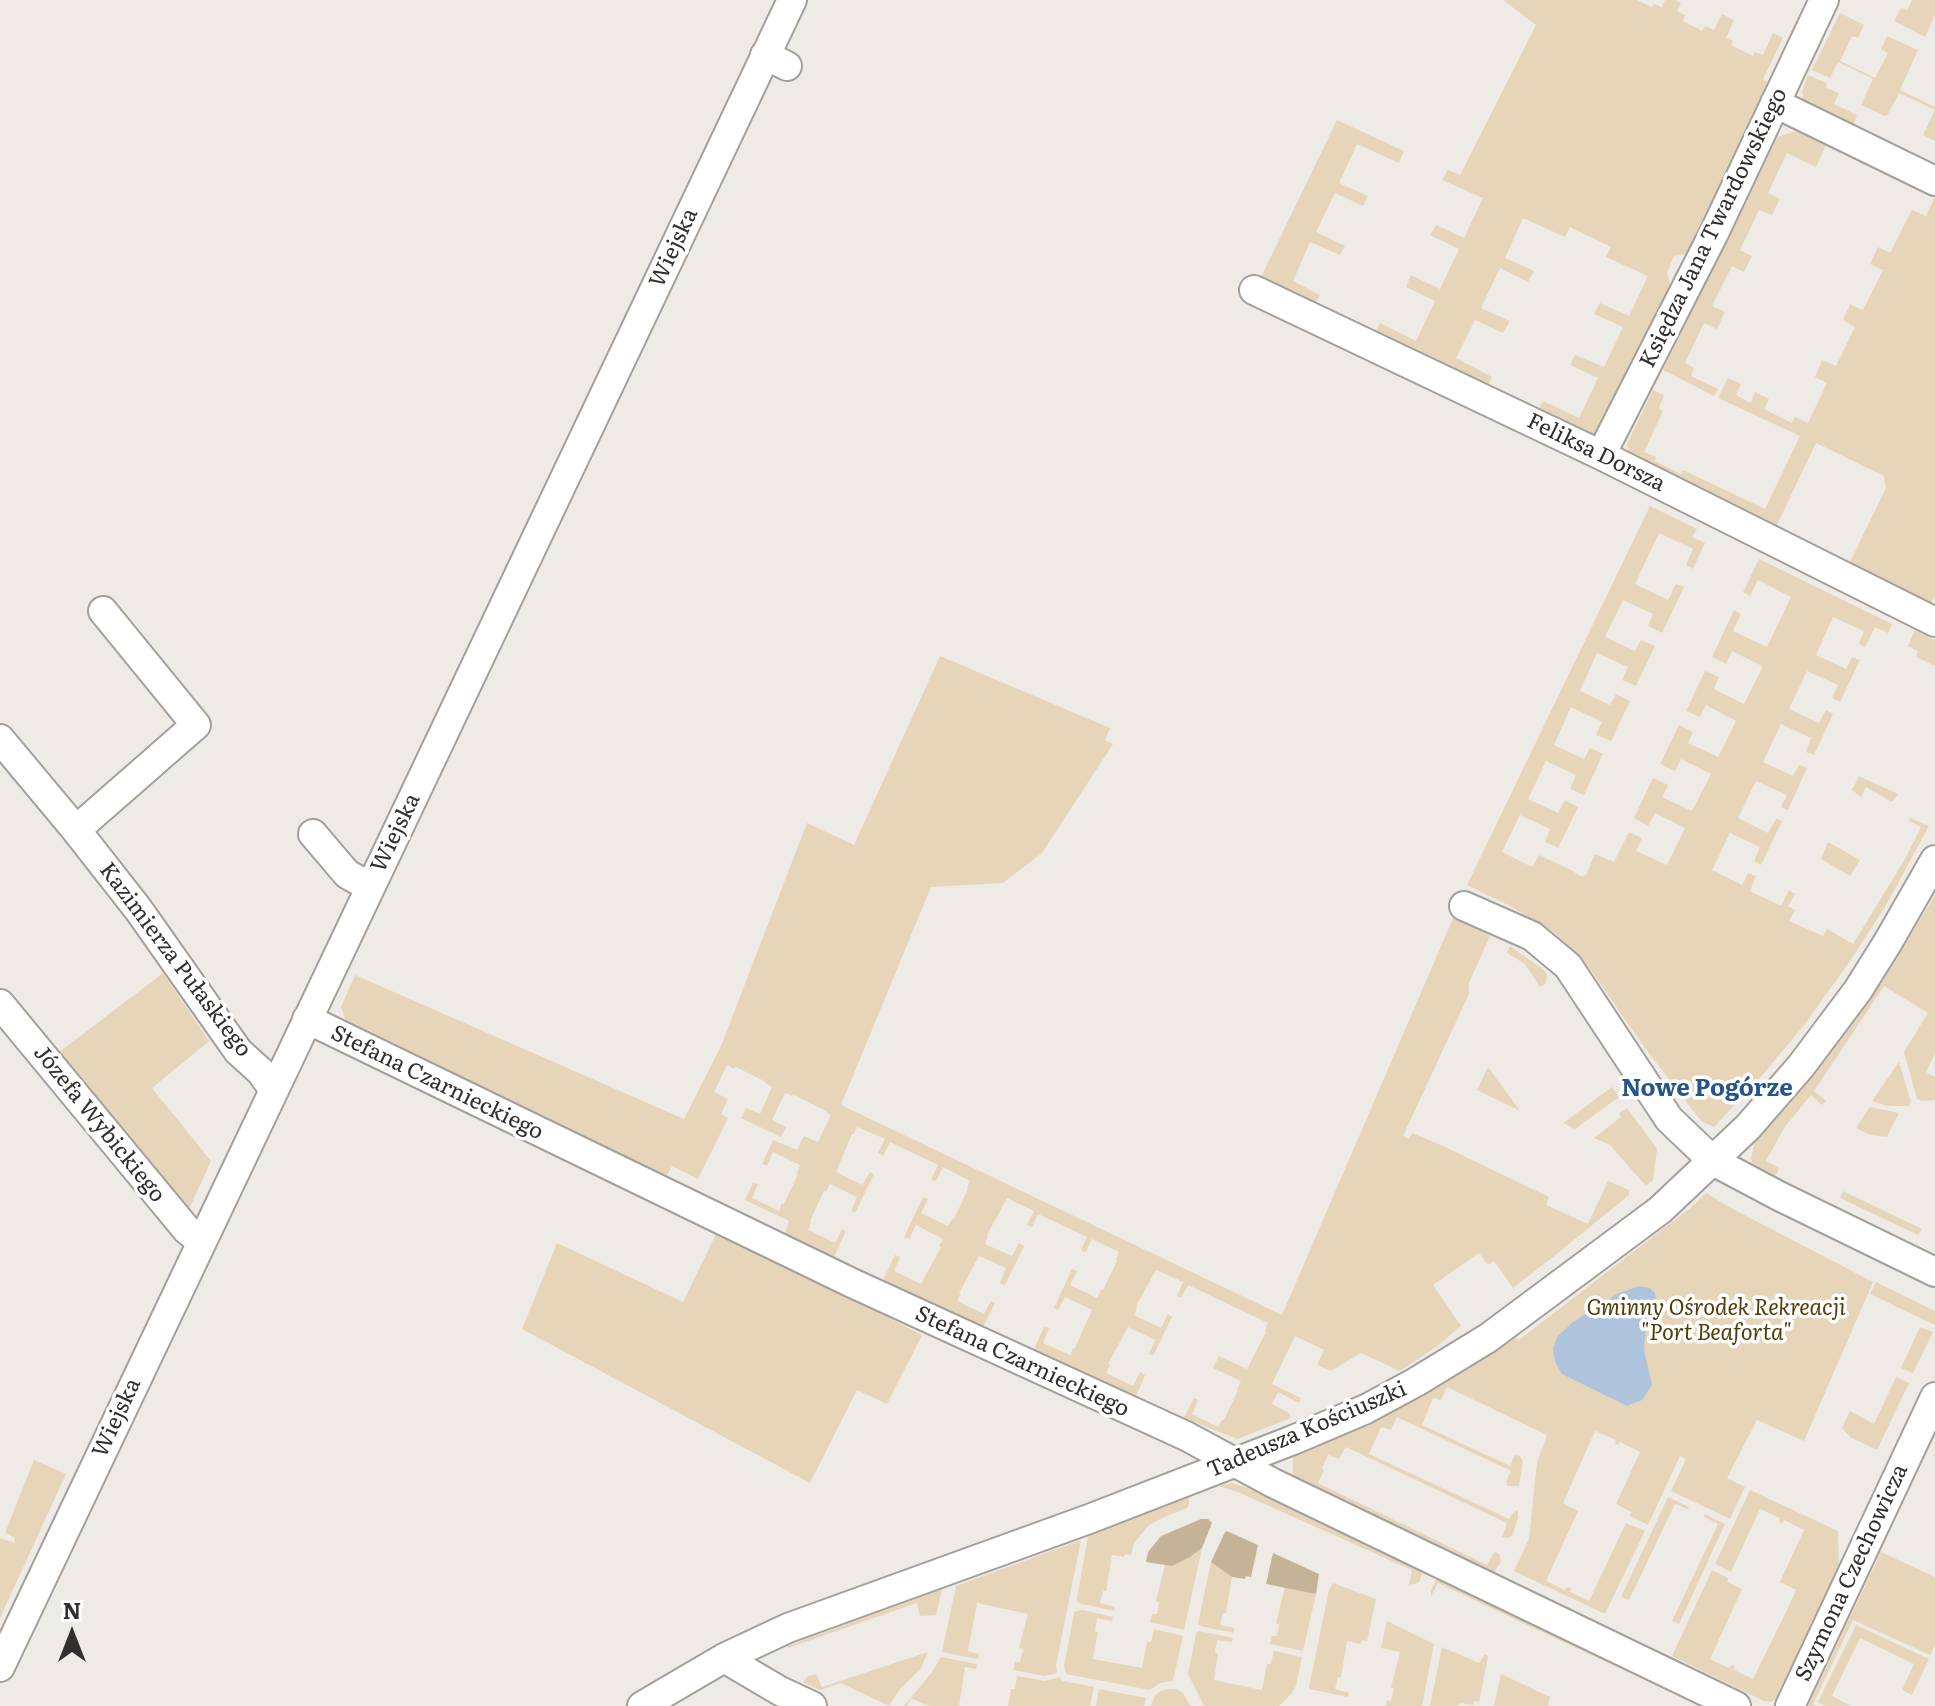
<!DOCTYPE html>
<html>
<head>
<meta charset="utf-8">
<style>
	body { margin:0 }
	#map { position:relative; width:1935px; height:1706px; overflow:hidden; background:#eeebe6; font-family:Literata,serif }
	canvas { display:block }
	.north { position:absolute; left:32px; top:1594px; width:80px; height:80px; -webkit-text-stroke:6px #fff; paint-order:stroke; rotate:0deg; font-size:22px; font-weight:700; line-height:32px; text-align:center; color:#302f2e }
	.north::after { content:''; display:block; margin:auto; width:28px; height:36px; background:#302f2e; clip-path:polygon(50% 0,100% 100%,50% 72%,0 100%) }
</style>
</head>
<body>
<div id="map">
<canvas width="1935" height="1706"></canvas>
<div class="north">N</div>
</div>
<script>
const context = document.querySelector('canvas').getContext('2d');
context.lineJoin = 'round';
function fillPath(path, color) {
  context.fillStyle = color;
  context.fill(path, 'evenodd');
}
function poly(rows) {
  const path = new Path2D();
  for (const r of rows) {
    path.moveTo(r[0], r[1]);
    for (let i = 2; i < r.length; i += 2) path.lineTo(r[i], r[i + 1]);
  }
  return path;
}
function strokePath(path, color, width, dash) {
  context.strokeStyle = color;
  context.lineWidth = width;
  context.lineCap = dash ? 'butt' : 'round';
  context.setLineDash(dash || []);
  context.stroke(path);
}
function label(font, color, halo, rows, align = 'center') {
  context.font = font + ' Literata,serif';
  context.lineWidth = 7;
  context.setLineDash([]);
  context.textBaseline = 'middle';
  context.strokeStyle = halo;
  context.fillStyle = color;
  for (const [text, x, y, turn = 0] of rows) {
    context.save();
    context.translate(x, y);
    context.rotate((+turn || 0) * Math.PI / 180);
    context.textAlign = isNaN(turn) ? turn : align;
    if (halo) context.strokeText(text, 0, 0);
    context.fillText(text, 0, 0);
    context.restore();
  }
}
const green = poly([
	[1503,0,1637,0,1652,7,1654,4,1662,7,1665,0,1675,0,1681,3,1677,11,1685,15,1683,21,1702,31,1705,26,1714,30,1722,14,1734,20,1726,38,1733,41,1731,45,1753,56,1755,52,1763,55,1773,33,1783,38,1763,79,1772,86,1692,253,1674,256,1667,273,1671,286,1602,431,1586,437,1537,413,1543,401,1579,418,1598,378,1570,365,1575,355,1604,367,1623,327,1594,314,1600,303,1629,316,1648,276,1606,257,1611,247,1570,227,1565,237,1523,218,1505,258,1534,271,1528,282,1500,268,1481,308,1510,321,1503,333,1475,320,1456,358,1492,377,1487,388,1375,333,1380,323,1416,341,1435,301,1406,287,1411,275,1440,289,1459,249,1430,235,1436,225,1464,238,1483,198,1442,180,1448,170,1460,175,1536,25],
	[1912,0,1935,0,1935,15,1925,37,1894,21,1901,8,1907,10],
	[1840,13,1864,25,1858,38,1852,36,1840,61,1875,78,1888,53,1881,49,1887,36,1918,50,1900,90,1935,107,1935,141,1923,135,1935,110,1899,93,1888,114,1885,116,1861,105,1873,79,1838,62,1830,78,1812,70],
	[1808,75,1827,83,1826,88,1839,93,1834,104,1857,115,1853,125,1804,102,1802,92],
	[1337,120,1404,151,1399,163,1357,144,1339,183,1368,196,1363,206,1335,193,1316,232,1345,246,1340,255,1310,242,1293,281,1320,295,1315,304,1261,277],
	[1796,131,1826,145,1816,167,1787,153,1768,193,1780,199,1772,215,1759,210,1740,250,1752,256,1744,272,1732,266,1712,306,1725,312,1717,329,1704,323,1685,363,1694,368,1691,376,1718,389,1714,396,1663,370,1777,137],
	[1935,197,1935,595,1931,604,1849,564,1886,488,1884,476,1816,443,1775,529,1632,460,1627,444,1653,390,1664,395,1659,408,1663,411,1644,452,1656,457,1655,461,1681,474,1683,470,1765,509,1800,436,1718,398,1728,378,1741,384,1736,395,1751,403,1755,392,1769,399,1764,409,1792,423,1795,417,1808,423,1827,383,1815,377,1822,360,1836,366,1855,327,1843,320,1850,304,1863,310,1883,270,1870,264,1878,247,1890,253,1912,210,1926,216],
	[1650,506,1697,529,1692,537,1705,543,1693,569,1686,565,1693,549,1659,533,1635,584,1668,600,1676,584,1684,587,1662,633,1648,626,1653,614,1623,600,1605,637,1635,651,1641,640,1655,646,1636,686,1622,680,1628,667,1597,653,1580,691,1610,705,1616,694,1630,701,1611,741,1596,735,1602,722,1571,707,1554,745,1584,759,1590,748,1603,754,1584,795,1570,789,1576,775,1546,761,1528,799,1558,813,1565,800,1578,807,1558,848,1545,842,1550,829,1520,815,1502,852,1532,867,1539,855,1571,870,1582,877,1586,875,1595,854,1614,862,1629,832,1642,838,1636,851,1667,865,1685,828,1655,813,1648,826,1634,818,1653,778,1668,785,1662,797,1692,811,1711,774,1681,759,1675,771,1660,764,1679,725,1693,732,1688,743,1718,757,1736,721,1706,705,1700,717,1686,711,1705,671,1719,677,1714,689,1744,704,1762,668,1762,666,1732,651,1726,664,1712,657,1734,610,1741,614,1733,631,1767,647,1791,597,1758,580,1750,596,1743,592,1759,559,1892,624,1888,633,1875,627,1865,647,1859,644,1864,631,1833,617,1816,655,1846,669,1852,657,1860,660,1840,702,1832,698,1838,685,1807,671,1789,709,1819,723,1826,710,1833,714,1814,755,1806,752,1811,738,1781,724,1763,762,1793,776,1799,765,1807,768,1788,810,1781,807,1787,795,1756,781,1738,818,1768,833,1776,819,1782,821,1761,865,1754,861,1760,847,1730,833,1712,870,1742,885,1748,873,1756,876,1750,891,1781,906,1789,890,1795,894,1788,906,1795,910,1789,921,1823,936,1827,929,1853,944,1905,859,1921,827,1909,821,1910,818,1929,826,1885,907,1850,961,1805,1024,1765,1072,1714,1127,1701,1121,1645,1048,1590,969,1555,933,1510,906,1467,885],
	[1915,630,1935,640,1935,666,1916,657,1918,651,1908,646],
	[940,656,1110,728,1105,740,1113,744,1042,853,1003,883,931,887,841,1105,1282,1315,1454,916,1490,936,1469,983,1469,994,1403,1136,1409,1139,1412,1133,1443,1146,1549,1197,1546,1205,1588,1224,1608,1181,1629,1190,1629,1195,1558,1253,1513,1288,1494,1261,1488,1265,1479,1253,1433,1285,1461,1326,1436,1347,1400,1371,1361,1353,1331,1371,1317,1365,1324,1350,1295,1336,1272,1384,1301,1398,1299,1403,1278,1392,1272,1404,1289,1413,1291,1418,1237,1439,1184,1418,1194,1398,1198,1400,1192,1414,1218,1427,1222,1420,1224,1420,1238,1390,1237,1389,1241,1381,1213,1368,1219,1356,1247,1369,1266,1332,1265,1331,1268,1323,1188,1285,1181,1298,1177,1296,1183,1282,1156,1270,1136,1306,1137,1308,1134,1315,1161,1328,1168,1314,1172,1317,1153,1356,1149,1354,1155,1340,1128,1327,1108,1364,1110,1365,1106,1373,1133,1386,1140,1372,1145,1375,1135,1399,1033,1351,1044,1327,1049,1328,1043,1343,1070,1355,1073,1348,1075,1348,1092,1310,1065,1297,1058,1310,1054,1308,1072,1269,1077,1271,1070,1285,1097,1298,1101,1290,1103,1290,1117,1261,1116,1259,1119,1252,1092,1239,1085,1253,1081,1250,1087,1237,1038,1214,1032,1227,1027,1225,1034,1211,1007,1198,987,1235,988,1236,985,1244,1012,1256,1019,1243,1024,1246,1005,1285,1000,1283,1006,1268,979,1256,959,1293,961,1294,957,1301,984,1314,991,1301,995,1303,983,1327,883,1280,895,1255,900,1257,894,1271,921,1284,941,1247,939,1246,943,1239,916,1225,909,1239,904,1237,923,1197,928,1199,921,1213,948,1226,952,1219,954,1219,968,1189,967,1188,970,1181,943,1167,936,1181,931,1179,938,1165,890,1142,883,1156,878,1153,885,1139,857,1127,854,1134,852,1134,836,1172,862,1185,870,1172,874,1174,855,1213,851,1211,857,1197,830,1184,826,1191,824,1191,810,1221,811,1222,808,1230,835,1243,842,1229,846,1231,834,1257,785,1233,789,1221,745,1200,753,1183,758,1184,752,1198,779,1211,782,1203,784,1204,798,1174,797,1173,800,1165,773,1152,767,1166,762,1164,773,1140,797,1150,804,1136,818,1142,831,1115,822,1109,794,1095,792,1096,785,1093,772,1120,786,1127,781,1137,741,1118,746,1108,760,1114,772,1087,765,1083,766,1082,736,1067,734,1069,727,1065,714,1092,728,1099,721,1114,728,1118,698,1179,672,1166,666,1177,345,1019,341,1007,355,975,684,1119,721,1046,807,823,854,845],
	[1859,776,1863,778,1898,794,1892,802,1866,787,1861,797,1852,790],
	[1828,842,1860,860,1850,876,1821,859],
	[1935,895,1935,1053,1926,1072,1935,1077,1935,1100,1922,1101,1917,1099,1904,1052,1928,1013,1884,986,1814,1091,1826,1101,1822,1105,1811,1095,1784,1128,1766,1161,1779,1168,1778,1172,1774,1176,1753,1164,1751,1158,1756,1137,1798,1090,1844,1033,1887,971,1889,971],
	[1510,946,1543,969,1547,974,1546,983,1540,987,1525,964,1507,953],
	[163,973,209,1041,152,1088,211,1161,186,1216,58,1053],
	[1899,1062,1911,1102,1908,1106,1887,1106,1872,1101],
	[1488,1067,1520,1111,1477,1090],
	[1612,1087,1619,1097,1575,1129,1563,1123],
	[1870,1107,1899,1113,1887,1137,1871,1135,1857,1129,1857,1126],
	[1627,1108,1657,1149,1653,1180,1646,1186,1610,1145,1594,1138,1621,1117,1619,1113],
	[1843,1191,1922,1229,1918,1235,1840,1198],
	[1706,1193,1731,1208,1873,1282,1804,1441,1757,1420,1727,1478,1745,1487,1730,1519,1671,1491,1686,1459,1680,1456,1648,1525,1630,1516,1631,1512,1616,1504,1640,1452,1620,1442,1618,1445,1615,1444,1616,1440,1595,1431,1563,1503,1578,1511,1546,1581,1565,1590,1567,1587,1571,1588,1570,1592,1589,1601,1626,1523,1645,1531,1605,1614,1514,1571,1529,1539,1537,1462,1547,1435,1447,1387,1441,1400,1433,1398,1422,1425,1510,1466,1514,1457,1516,1455,1520,1456,1523,1461,1519,1486,1508,1486,1506,1482,1511,1471,1397,1417,1391,1430,1381,1427,1369,1454,1509,1519,1516,1510,1518,1511,1518,1518,1512,1536,1509,1538,1502,1537,1507,1523,1346,1447,1339,1459,1328,1455,1322,1468,1324,1470,1318,1483,1487,1565,1493,1554,1495,1552,1498,1553,1500,1556,1501,1562,1494,1572,1293,1475,1293,1457,1362,1427,1448,1381,1514,1337,1519,1340,1694,1205],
	[718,1230,922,1335,887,1404,857,1390,810,1483,522,1329,557,1243,683,1302],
	[1876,1282,1935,1311,1935,1325,1870,1294],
	[1920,1327,1933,1332,1913,1373,1901,1368],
	[1896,1377,1909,1383,1877,1450,1850,1437,1842,1428,1850,1411,1874,1424],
	[34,1460,66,1474,0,1618,0,1538,14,1543,15,1538,5,1533],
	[1232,1483,1263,1493,1421,1566,1423,1571,1420,1580,1418,1583,1409,1585,1412,1570,1240,1493,1219,1486],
	[1750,1490,1838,1531,1839,1568,1776,1699,1771,1702,1764,1701,1672,1656,1712,1570,1728,1578,1727,1582,1742,1589,1710,1659,1729,1668,1732,1665,1735,1667,1734,1670,1753,1679,1788,1608,1796,1590,1780,1582,1804,1530,1784,1520,1782,1524,1779,1522,1780,1518,1760,1509,1731,1572,1715,1564],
	[1189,1497,1189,1504,1187,1508,1162,1518,1149,1525,1134,1543,1131,1555,1125,1554,1124,1557,1112,1555,1106,1591,1103,1591,1100,1603,1115,1607,1114,1611,1078,1603,1077,1598,1088,1536],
	[1668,1497,1689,1507,1688,1509,1675,1504,1629,1600,1625,1599,1621,1597],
	[1705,1514,1725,1524,1679,1624,1672,1621,1718,1524,1704,1517],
	[1081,1540,1056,1665,1057,1673,1044,1676,1013,1670,1015,1662,1020,1662,1023,1649,1019,1648,1028,1614,977,1603,968,1651,979,1654,978,1659,942,1652,956,1586],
	[1202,1548,1184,1630,1150,1622,1152,1614,1157,1614,1159,1602,1156,1601,1165,1565,1172,1566,1190,1557],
	[1881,1552,1935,1577,1935,1645,1930,1655,1853,1620,1813,1704,1816,1706,1808,1706],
	[1211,1562,1232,1577,1226,1613,1223,1613,1220,1625,1234,1628,1234,1633,1200,1626,1198,1624],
	[1437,1577,1716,1706,1700,1706,1438,1583,1431,1596,1431,1591],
	[1333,1583,1376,1599,1367,1641,1362,1640,1361,1644,1347,1641,1341,1677,1338,1677,1335,1689,1349,1693,1348,1697,1309,1689,1309,1687,1329,1590],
	[1285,1587,1316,1594,1303,1651,1270,1644,1272,1636,1277,1636,1279,1624,1276,1623],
	[942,1589,936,1615,920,1616,917,1603,788,1648,787,1646],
	[1083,1610,1113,1617,1112,1621,1097,1618,1095,1631,1098,1632,1093,1659,1142,1668,1147,1642,1151,1642,1154,1629,1183,1636,1173,1681,1160,1683,1150,1690,1066,1674,1064,1666,1074,1613,1076,1611],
	[1387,1621,1434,1644,1422,1706,1386,1706,1387,1700,1391,1701,1394,1689,1391,1687,1400,1652,1381,1648],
	[1856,1625,1929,1659,1912,1695,1902,1690,1914,1664,1860,1638,1832,1696,1851,1706,1825,1706,1818,1702],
	[1199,1631,1233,1638,1232,1642,1217,1640,1215,1652,1218,1654,1214,1680,1262,1690,1267,1664,1271,1664,1274,1651,1302,1657,1296,1686,1291,1694,1279,1706,1204,1706,1188,1674,1196,1633],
	[1442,1647,1479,1663,1485,1654,1488,1656,1479,1702,1474,1701,1473,1705,1460,1703,1458,1706,1430,1706],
	[928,1652,921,1668,900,1689,889,1706,841,1683,820,1690,803,1682,808,1676,816,1674,822,1687],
	[941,1657,977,1664,976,1669,965,1667,959,1706,929,1706,911,1698,907,1706,904,1706,932,1672],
	[1501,1674,1550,1697,1548,1706,1494,1706],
	[1017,1676,1045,1681,1059,1677,1063,1681,1094,1687,1090,1706,1008,1706,1011,1689,1015,1689],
	[1099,1689,1146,1698,1144,1706,1096,1706],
	[1169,1689,1176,1689,1183,1693,1190,1706,1151,1706,1155,1695,1161,1691]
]);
const forest = poly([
	[1201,1519,1208,1519,1212,1523,1202,1548,1190,1557,1172,1566,1146,1562,1148,1552,1161,1536],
	[1227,1531,1258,1545,1251,1577,1246,1576,1245,1579,1232,1577,1211,1562,1225,1532],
	[1273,1553,1319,1574,1316,1594,1266,1584]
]);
const water = poly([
	[1639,1286,1650,1288,1655,1293,1656,1304,1646,1328,1644,1350,1652,1385,1642,1400,1627,1406,1562,1374,1555,1362,1553,1349,1557,1337,1573,1322,1617,1294]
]);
const minor = poly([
	[765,55,787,66],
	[1775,103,1935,181],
	[1254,290,1601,455,1935,622],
	[1601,455,1714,233,1824,0],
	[0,739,76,830,138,909,238,1051,261,1072,274,1090],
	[76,830,196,725,103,611],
	[313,834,347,874,370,887],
	[1464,906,1532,936,1568,966,1669,1119,1713,1161,1779,1196,1935,1272],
	[0,1004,187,1230,201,1241],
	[307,1019,852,1283,1186,1436,1273,1483,1736,1706],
	[724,1658,780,1691,812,1706],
	[0,1667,792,0],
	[642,1706,724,1658,788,1628,1089,1519,1293,1440,1366,1409,1416,1382,1488,1338,1660,1210,1748,1127,1801,1066,1858,990,1888,942,1935,860],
	[1790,1706,1935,1397]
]);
const streetNames = [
	["Księdza Jana Twardowskiego",1714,228,-64],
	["Wiejska",674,248,-65],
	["Feliksa Dorsza",1596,453,26],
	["Wiejska",396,833,-64],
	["Kazimierza Pułaskiego",175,960,53],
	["Stefana Czarnieckiego",437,1083,26],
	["Józefa Wybickiego",99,1124,51],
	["Stefana Czarnieckiego",1022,1362,25],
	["Wiejska",117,1418,-65],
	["Tadeusza Kościuszki",1307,1430,-23],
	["Szymona Czechowicza",1852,1573,-65]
];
const parkNames = [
	["Gminny Ośrodek Rekreacji",1716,1309],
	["\"Port Beaforta\"",1716,1334]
];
const neighbourhoodNames = [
	["Nowe Pogórze",1707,1089]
];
fillPath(green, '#e6d5b9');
fillPath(forest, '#c4b397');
fillPath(water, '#aec3dc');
strokePath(minor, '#a3a09c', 32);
strokePath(minor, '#fff', 28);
label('22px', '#302f2e', '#fff', streetNames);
label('italic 22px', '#553c07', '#fff', parkNames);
label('bold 24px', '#275589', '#fff', neighbourhoodNames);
</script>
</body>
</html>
